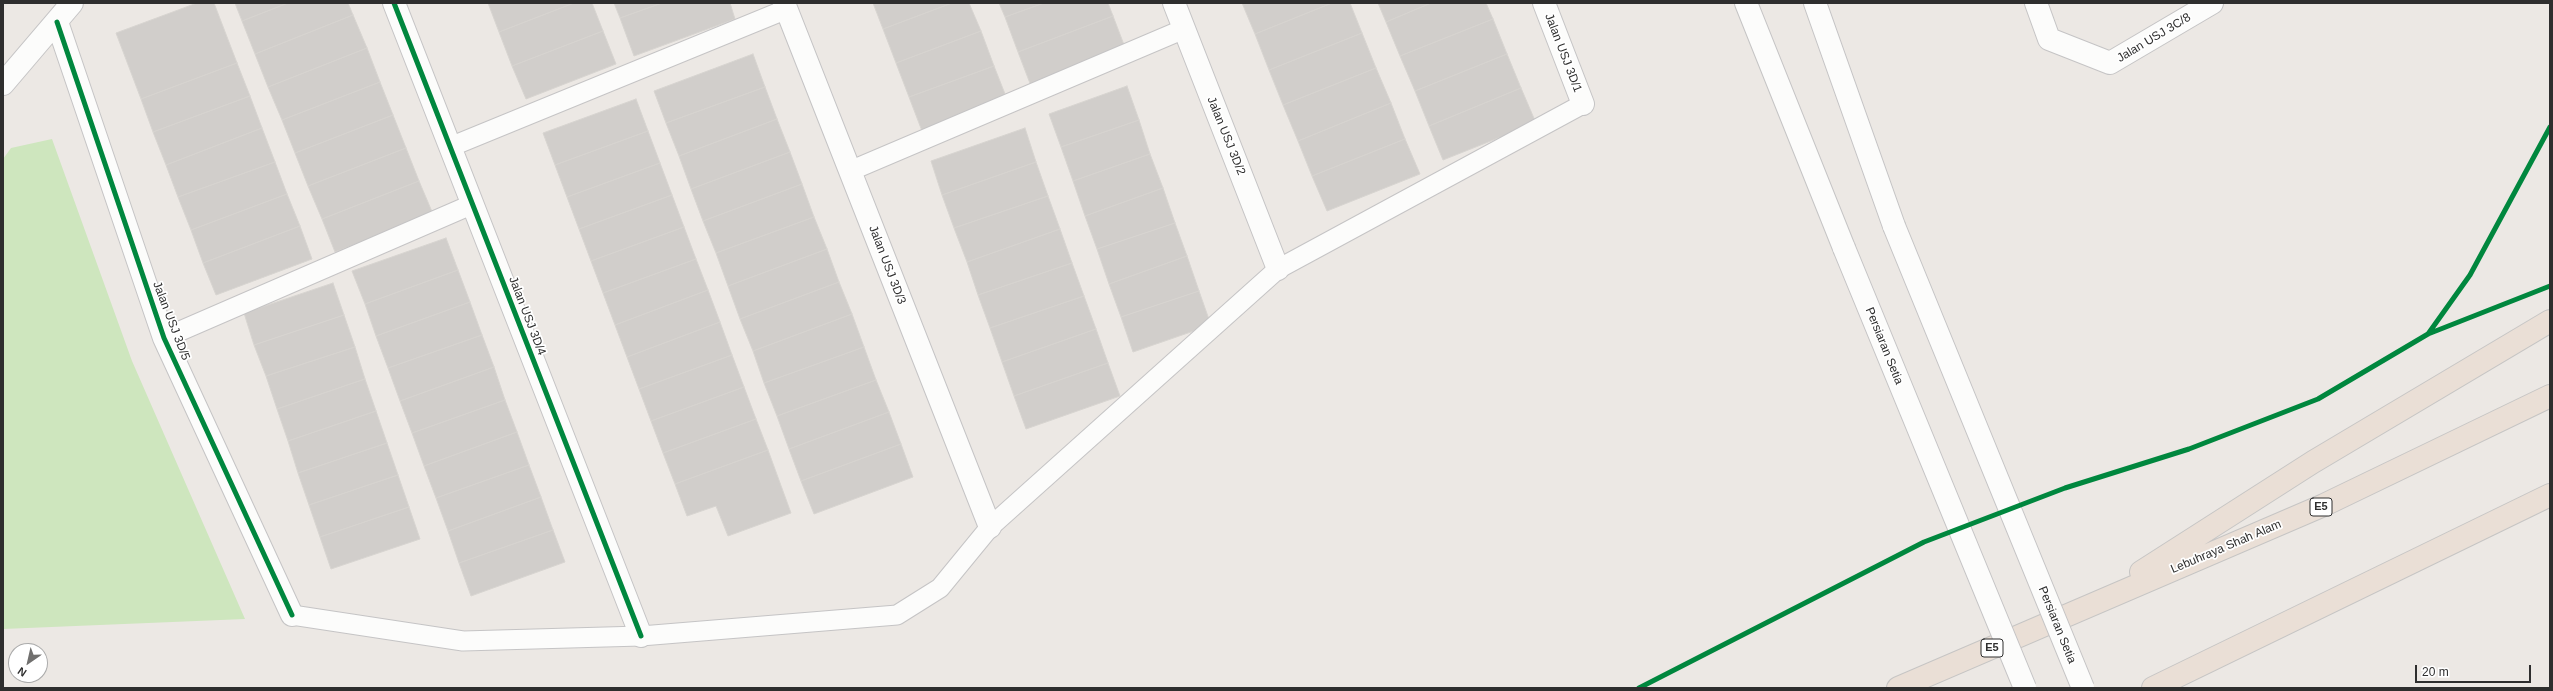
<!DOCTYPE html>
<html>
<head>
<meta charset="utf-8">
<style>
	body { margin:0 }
	#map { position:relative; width:2553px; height:691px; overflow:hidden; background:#ece8e4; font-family:Arial,sans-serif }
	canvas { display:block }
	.frame { position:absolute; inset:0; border:4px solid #2e2e2e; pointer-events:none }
	.north { position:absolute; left:8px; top:643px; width:40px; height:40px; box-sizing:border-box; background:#fff; border:1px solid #ababab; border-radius:50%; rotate:214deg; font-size:11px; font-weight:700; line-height:16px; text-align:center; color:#2e2e2e }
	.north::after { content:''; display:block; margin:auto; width:14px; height:18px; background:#706f6e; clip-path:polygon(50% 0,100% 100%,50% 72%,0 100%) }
	.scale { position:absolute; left:2415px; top:665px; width:116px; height:18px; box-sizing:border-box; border:2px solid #2e2e2e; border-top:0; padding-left:5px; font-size:12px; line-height:14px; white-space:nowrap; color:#2e2e2e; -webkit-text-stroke:3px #fff; paint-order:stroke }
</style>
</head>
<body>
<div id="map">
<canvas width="2553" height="691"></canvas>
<div class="frame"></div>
<div class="north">N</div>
<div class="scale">20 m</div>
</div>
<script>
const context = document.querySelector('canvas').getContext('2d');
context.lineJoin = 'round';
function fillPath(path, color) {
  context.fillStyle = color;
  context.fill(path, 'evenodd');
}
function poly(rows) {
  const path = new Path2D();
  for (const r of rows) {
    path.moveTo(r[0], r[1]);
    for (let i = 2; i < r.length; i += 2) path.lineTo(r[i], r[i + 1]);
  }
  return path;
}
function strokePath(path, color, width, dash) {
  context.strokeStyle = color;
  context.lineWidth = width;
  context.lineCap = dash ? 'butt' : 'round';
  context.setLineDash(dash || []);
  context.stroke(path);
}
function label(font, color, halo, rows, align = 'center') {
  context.font = font + ' Arial,sans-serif';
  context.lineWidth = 3.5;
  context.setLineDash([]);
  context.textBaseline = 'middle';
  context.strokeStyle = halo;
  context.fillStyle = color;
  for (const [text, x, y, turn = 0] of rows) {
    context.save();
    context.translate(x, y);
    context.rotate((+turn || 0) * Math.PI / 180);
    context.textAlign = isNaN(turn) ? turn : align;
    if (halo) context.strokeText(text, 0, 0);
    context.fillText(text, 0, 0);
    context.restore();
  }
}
const green = poly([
	[52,139,132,361,245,619,3,629,3,159,11,148]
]);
const building = poly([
	[197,3,214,3,237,63,141,99,116,33,197,3],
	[235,3,288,3,242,21,235,3],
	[288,3,348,3,353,15,255,54,242,21,288,3],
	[488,3,574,3,499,32,488,3],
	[574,3,592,3,603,31,512,66,499,32,574,3],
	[614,3,662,3,620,18,614,3],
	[662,3,730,3,735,19,634,56,620,18,662,3],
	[873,3,952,3,883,29,873,3],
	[952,3,969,3,981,31,896,63,883,29,952,3],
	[999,3,1044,3,1005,17,999,3],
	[1044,3,1108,3,1113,16,1018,52,1005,17,1044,3],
	[1242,3,1332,3,1255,34,1242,3],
	[1332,3,1350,3,1362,33,1269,70,1255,34,1332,3],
	[1378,3,1431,3,1386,22,1378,3],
	[1431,3,1486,3,1493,19,1400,56,1386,22,1431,3],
	[353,15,367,48,268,87,255,54,353,15],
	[1113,16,1126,50,1031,86,1018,52,1113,16],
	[1493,19,1507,54,1415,91,1400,56,1493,19],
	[603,31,616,64,526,99,512,66,603,31],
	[981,31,994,66,909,97,896,63,981,31],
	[1362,33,1376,68,1283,105,1269,70,1362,33],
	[367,48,380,82,282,120,268,87,367,48],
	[753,54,765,87,666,123,654,91,753,54],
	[1507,54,1521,88,1429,126,1415,91,1507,54],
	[237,63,250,96,153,132,141,99,237,63],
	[994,66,1007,99,922,131,909,97,994,66],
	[1376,68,1391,103,1298,141,1283,105,1376,68],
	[380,82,393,115,295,153,282,120,380,82],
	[1127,86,1139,120,1061,147,1049,114,1127,86],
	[765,87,777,119,679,156,666,123,765,87],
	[1521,88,1536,123,1443,160,1429,126,1521,88],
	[250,96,262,128,166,165,153,132,250,96],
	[636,99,648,131,555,165,543,133,636,99],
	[1391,103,1405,139,1312,176,1298,141,1391,103],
	[393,115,406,148,308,186,295,153,393,115],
	[777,119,790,152,691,189,679,156,777,119],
	[1139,120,1150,154,1073,181,1061,147,1139,120],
	[262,128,275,162,178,197,166,165,262,128],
	[1025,128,1036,162,942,195,931,161,1025,128],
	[648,131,660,163,567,197,555,165,648,131],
	[1405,139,1420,174,1327,211,1312,176,1405,139],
	[406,148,419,181,322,219,308,186,406,148],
	[790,152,802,184,703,221,691,189,790,152],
	[1150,154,1163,188,1085,216,1073,181,1150,154],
	[275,162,287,194,191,230,178,197,275,162],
	[1036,162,1048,196,954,228,942,195,1036,162],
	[660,163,672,195,579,229,567,197,660,163],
	[419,181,433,214,335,252,322,219,419,181],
	[802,184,814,217,716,253,703,221,802,184],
	[1163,188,1175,223,1097,249,1085,216,1163,188],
	[287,194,300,226,203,263,191,230,287,194],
	[672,195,684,227,591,261,579,229,672,195],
	[1048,196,1060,229,967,262,954,228,1048,196],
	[814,217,827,249,728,286,716,253,814,217],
	[1175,223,1187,256,1109,284,1097,249,1175,223],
	[300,226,312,259,216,295,203,263,300,226],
	[684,227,696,259,603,293,591,261,684,227],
	[1060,229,1072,263,978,295,967,262,1060,229],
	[446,238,458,270,365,304,352,271,446,238],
	[827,249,839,282,740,319,728,286,827,249],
	[1187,256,1199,291,1121,317,1109,284,1187,256],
	[696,259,708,290,615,325,603,293,696,259],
	[1072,263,1084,296,990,328,978,295,1072,263],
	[458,270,470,302,376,336,365,304,458,270],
	[839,282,852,314,753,351,740,319,839,282],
	[333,283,344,315,254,345,244,313,333,283],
	[708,290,720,322,627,357,615,325,708,290],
	[1199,291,1211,325,1133,352,1121,317,1199,291],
	[1084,296,1096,329,1002,362,990,328,1084,296],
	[470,302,482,335,388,368,376,336,470,302],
	[852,314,864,347,764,383,753,351,852,314],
	[344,315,355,347,266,376,254,345,344,315],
	[720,322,732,355,639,389,627,357,720,322],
	[1096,329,1108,363,1014,396,1002,362,1096,329],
	[482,335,494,367,400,401,388,368,482,335],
	[355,347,365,379,277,409,266,376,355,347],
	[864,347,876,380,777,416,764,383,864,347],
	[732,355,744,387,651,421,639,389,732,355],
	[1108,363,1120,396,1026,429,1014,396,1108,363],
	[494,367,505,400,412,433,400,401,494,367],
	[365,379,376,411,288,441,277,409,365,379],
	[876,380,889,412,789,449,777,416,876,380],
	[744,387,756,419,663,453,651,421,744,387],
	[505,400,517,432,424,466,412,433,505,400],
	[376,411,387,443,298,473,288,441,376,411],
	[889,412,901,444,801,481,789,449,889,412],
	[756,419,768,450,675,484,663,453,756,419],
	[517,432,529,465,436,498,424,466,517,432],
	[387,443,398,475,309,505,298,473,387,443],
	[901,444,913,477,814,514,801,481,901,444],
	[768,450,791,513,728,536,716,506,687,516,675,484,768,450],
	[529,465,541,497,448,531,436,498,529,465],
	[398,475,409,507,320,537,309,505,398,475],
	[541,497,553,530,459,563,448,531,541,497],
	[409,507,420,539,331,569,320,537,409,507],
	[553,530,565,562,471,596,459,563,553,530]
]);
const service = poly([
	[450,147,787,9],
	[850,171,1184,29],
	[164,338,473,204],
	[292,615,463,641,641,636,897,615,940,588,990,527,1278,269,1583,104]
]);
const minor = poly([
	[394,3,641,636],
	[784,3,990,527],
	[1174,3,1278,269],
	[1544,3,1583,104],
	[2036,3,2049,39,2110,63,2212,3],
	[57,22,164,338,292,615],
	[3,84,72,3]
]);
const secondary = poly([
	[1746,3,1844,248],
	[1815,3,1894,226]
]);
const motorway = poly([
	[2141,572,2313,462,2550,321],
	[1898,688,2324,505,2550,396],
	[2153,688,2550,495]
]);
const secondaryBridge = poly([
	[1894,226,2083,688],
	[1844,248,2025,688]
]);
const cycleway = poly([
	[394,3,641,636],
	[57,22,164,338,292,615],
	[2428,334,2470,275,2550,127],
	[1639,688,1924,542,2065,488,2189,449,2318,399,2428,334,2550,286]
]);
const shields = [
	[2321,507,22],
	[1992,648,22]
];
const shieldNames = [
	["E5",2321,507],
	["E5",1992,648]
];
const streetNames = [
	["Jalan USJ 3C/8",2154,38,-31],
	["Jalan USJ 3D/1",1563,53,69],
	["Jalan USJ 3D/2",1226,136,68],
	["Jalan USJ 3D/3",887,265,69],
	["Jalan USJ 3D/4",527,316,69],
	["Jalan USJ 3D/5",171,321,69],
	["Persiaran Setia",1884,346,68],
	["Lebuhraya Shah Alam",2226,547,-23],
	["Persiaran Setia",2057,625,68]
];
fillPath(green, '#cee6be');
fillPath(building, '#d1cecb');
strokePath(building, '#d7d4d0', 1);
strokePath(service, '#c5c4c5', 21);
strokePath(minor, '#c5c4c5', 24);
strokePath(secondary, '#c5c4c5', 24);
strokePath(motorway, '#c6c5c4', 24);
strokePath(service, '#fcfcfb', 19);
strokePath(minor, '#fcfcfb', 22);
strokePath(secondary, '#fcfcfb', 22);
strokePath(motorway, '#eadfd6', 22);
strokePath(secondaryBridge, '#c5c4c5', 24, []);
strokePath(secondaryBridge, '#fcfcfb', 22);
strokePath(cycleway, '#00873e', 5);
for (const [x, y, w] of shields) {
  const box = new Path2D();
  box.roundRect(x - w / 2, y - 9, w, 18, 3);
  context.fillStyle = '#fff';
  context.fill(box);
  strokePath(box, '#2e2e2e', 1);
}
label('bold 11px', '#2e2e2e', null, shieldNames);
label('12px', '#2e2e2e', '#fff', streetNames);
</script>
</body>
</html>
